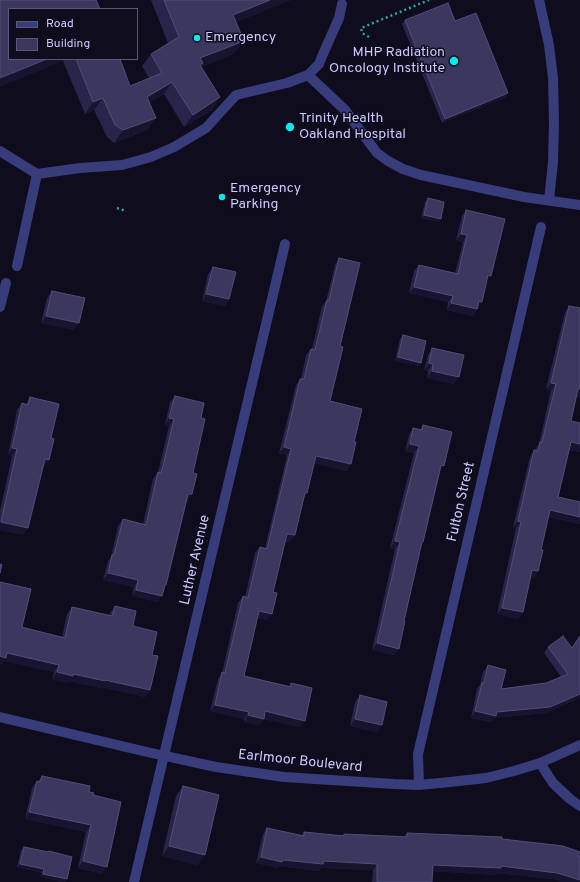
<!DOCTYPE html>
<html>
<head>
<meta charset="utf-8">
<style>
	body { margin:0 }
	#map { position:relative; width:580px; height:882px; overflow:hidden; background:#0e0c1d; font-family:Overpass,sans-serif }
	canvas { display:block }
	.legend { position:absolute; left:8px; top:8px; width:130px; height:52px; box-sizing:border-box; background:#0e0c1d; border:1px solid #5a5877; margin:0; padding:5px 7px; list-style:none; font-size:12px; color:#cbcafd }
	.legend li { display:flex; align-items:center; gap:8px; height:20px }
	.legend b { width:20px; border:1px solid #5a5877 }
</style>
</head>
<body>
<div id="map">
<canvas width="580" height="882"></canvas>
<ul class="legend">
<li><b style="height:5px;background:#383c7b"></b>Road</li>
<li><b style="height:11px;background:#3b375e"></b>Building</li>
</ul>
</div>
<script>
const context = document.querySelector('canvas').getContext('2d');
context.lineJoin = 'round';
function poly(rows) {
  const path = new Path2D();
  for (const r of rows) {
    path.moveTo(r[0], r[1]);
    for (let i = 2; i < r.length; i += 2) path.lineTo(r[i], r[i + 1]);
  }
  return path;
}
function strokePath(path, color, width, dash) {
  context.strokeStyle = color;
  context.lineWidth = width;
  context.lineCap = dash ? 'butt' : 'round';
  context.setLineDash(dash || []);
  context.stroke(path);
}
function fillPath(path, color) {
  context.fillStyle = color;
  context.fill(path, 'evenodd');
}
function label(font, color, halo, rows, align = 'center') {
  context.font = font + ' Overpass,sans-serif';
  context.lineWidth = 3;
  context.setLineDash([]);
  context.textBaseline = 'middle';
  context.strokeStyle = halo;
  context.fillStyle = color;
  for (const [text, x, y, turn = 0] of rows) {
    context.save();
    context.translate(x, y);
    context.rotate((+turn || 0) * Math.PI / 180);
    context.textAlign = isNaN(turn) ? turn : align;
    if (halo) context.strokeText(text, 0, 0);
    context.fillText(text, 0, 0);
    context.restore();
  }
}
const path = poly([
	[369,37,362,33,361,28,429,0],
	[117,208,126,211]
]);
const lane = poly([
	[539,0,549,45,553,78,554,122,553,162,549,200],
	[308,75,345,110,377,153,388,161,403,169,421,175,524,197,580,205],
	[0,151,37,174],
	[17,266,37,174,80,168,122,165,151,157,174,147,206,128,236,95,287,83,308,75,319,64,323,54,339,18,342,4]
]);
const street = poly([
	[0,307,6,283],
	[0,717,147,752,216,767,284,777,394,784,419,785,450,782,486,778,514,771,540,763,580,745],
	[540,763,553,783,570,799,580,806],
	[419,785,418,754,541,227],
	[134,882,285,244]
]);
const wall = poly([
	[151,0,291,0,236,22,235,53,201,67,220,97,212,110,184,127,164,94,150,102,147,130,114,143,107,137,94,110,85,114,63,61,9,59,120,59,130,86,149,78,142,66,151,54,168,43],
	[405,20,455,21,506,97,442,123,402,24],
	[428,198,441,219,438,222,421,218,425,202],
	[466,210,487,282,482,302,473,316,447,310,448,302,409,293,414,271,419,265,455,273,463,242,456,240,462,216],
	[339,258,340,346,330,401,354,442,351,464,346,471,314,463,303,500,295,535,290,542,285,541,267,620,257,618,244,676,289,686,291,683,300,727,264,719,259,725,244,722,244,719,210,711,218,679,222,673,238,603,243,596,245,597,255,553,260,547,265,548,287,455,279,453,296,385,301,379,306,355,311,349,312,349,322,306,326,301,335,265],
	[213,267,229,299,225,306,202,301,208,274],
	[52,291,74,330,41,323,47,298],
	[569,306,580,397,576,396,571,421,580,423,580,452,569,450,558,497,580,502,580,524,548,517,541,550,538,571,534,578,531,577,523,612,518,619,497,614,516,528,513,527,530,457,534,450,535,451,536,448,539,444,551,390,546,389,565,312],
	[403,335,421,363,419,366,395,361,400,339],
	[432,348,454,384,427,378,428,371,424,370,428,355],
	[175,396,201,418,193,473,192,494,187,501,166,585,164,588,158,602,132,596,134,587,103,580,108,561,111,557,118,526,123,519,143,524,153,479,158,472,169,426,165,425,170,402],
	[30,397,44,467,43,467,23,535,0,530,0,511,12,456,8,455,17,410,22,403,26,404],
	[423,425,440,473,423,542,421,545,404,621,399,649,394,655,372,650,395,549,390,548,414,453,405,451,409,435,413,428,420,430],
	[115,606,133,626,152,655,150,690,145,697,101,687,100,688,69,681,68,683,52,679,54,672,4,661,1,665,22,627,25,628,62,637,67,614,72,607,109,616,110,613],
	[580,635,580,698,546,713,494,718,491,722,471,718,477,689,480,685,483,672,488,665,501,689,546,683,561,677,544,653,548,647,572,648],
	[360,695,382,725,377,732,350,726,355,702],
	[42,776,89,792,93,795,102,874,78,868,86,832,25,819,32,788,37,781,38,781],
	[183,786,198,865,162,856,176,796],
	[267,828,301,836,304,832,343,836,344,834,404,836,407,833,502,839,553,879,497,873,496,875,432,871,432,882,372,882,373,870,321,868,319,871,279,866,278,868,256,863,263,834],
	[24,847,48,852,49,851,67,879,65,882,62,882,41,877,42,873,17,867,21,850]
]);
const shadedWall = poly([
	[270,0,291,0,225,27,233,15],
	[244,41,235,53,200,67,200,58],
	[47,59,65,59,63,61,0,87,0,78],
	[172,82,164,94,139,109,147,97],
	[508,93,506,97,442,123,445,119],
	[220,97,212,110,184,127,193,115],
	[103,98,94,110,85,114,93,102],
	[156,118,147,130,114,143,123,130],
	[424,215,441,219,438,222,421,218],
	[461,234,467,235,463,242,456,240],
	[488,275,491,276,486,282],
	[414,287,453,296,448,302,409,293],
	[206,294,229,299,225,306,202,301],
	[479,301,482,302,478,309],
	[451,303,477,309,473,316,447,310],
	[46,316,79,323,74,330,41,323],
	[398,357,421,363,419,366,395,361],
	[429,363,433,364,428,371,424,370],
	[432,371,459,377,454,384,427,378],
	[551,383,556,384,551,390,546,389],
	[578,389,580,389,580,397,574,395],
	[169,418,174,419,169,426,165,425],
	[571,442,580,444,580,452,566,449],
	[410,444,419,446,414,453,405,451],
	[284,447,291,449,287,455,279,453],
	[12,448,17,449,12,456,8,455],
	[316,456,351,464,346,471,311,463],
	[45,459,49,460,44,467,40,466],
	[441,465,444,466,440,473,436,472],
	[305,493,307,493,303,500],
	[188,494,192,494,187,501,184,500],
	[550,510,580,517,580,524,546,517],
	[518,521,521,522,516,528,513,527],
	[1,522,28,528,23,535,0,530,0,523],
	[287,534,295,535,290,542,282,540],
	[395,541,400,542,395,549,390,548],
	[532,570,538,571,534,578,528,576],
	[108,573,138,580,134,587,103,580],
	[136,590,162,596,158,602,132,596],
	[502,608,523,612,518,619,497,614],
	[259,611,272,614,267,620,254,617],
	[377,643,399,649,394,655,372,650],
	[7,653,59,665,54,672,4,661,1,665,0,665,0,656],
	[57,672,73,674,105,680,150,690,145,697,101,687,100,688,69,681,68,683,52,679],
	[580,694,580,698,546,713,494,718,491,722,471,718,475,711,497,712],
	[215,705,249,712,244,719,210,711],
	[265,711,305,721,300,727,261,718],
	[248,715,264,719,259,725,244,722],
	[355,719,382,725,377,732,350,726],
	[29,812,91,825,86,832,25,819],
	[169,846,205,855,198,865,162,856],
	[261,857,283,860,324,861,377,864,373,870,321,868,319,871,279,866,278,868,256,863],
	[83,861,107,867,102,874,78,868],
	[20,864,44,869,42,873,17,867],
	[433,865,501,866,557,873,580,880,580,882,561,882,553,879,497,873,496,875,428,871],
	[43,874,67,879,65,882,62,882,41,877]
]);
const building = poly([
	[0,0,96,0,100,9,9,9,9,59,47,59,0,78,0,0],
	[164,0,270,0,233,15,244,41,200,58,203,63,200,65,220,97,193,115,172,82,147,97,156,118,123,130,115,125,103,98,93,102,76,59,120,59,130,86,162,73,151,54,179,37,164,0],
	[448,3,455,21,476,13,508,93,445,119,405,20,448,3],
	[428,198,444,202,441,219,424,215,428,198],
	[466,210,505,219,491,276,488,275,482,302,479,301,477,309,451,303,453,296,414,287,419,265,458,274,467,235,461,234,466,210],
	[339,258,360,263,340,346,343,347,330,401,362,409,354,442,356,442,351,464,316,456,307,493,305,493,295,535,287,534,273,592,277,593,272,614,259,611,244,676,291,687,291,683,312,688,305,721,265,711,264,719,248,715,249,712,215,705,222,672,225,673,243,596,248,598,260,547,267,549,291,449,284,447,300,379,304,379,311,349,315,350,327,300,329,300,339,258],
	[213,267,236,272,229,299,206,294,213,267],
	[52,291,85,298,79,323,46,316,52,291],
	[569,306,580,308,580,389,578,389,571,421,580,423,580,444,571,442,558,497,580,502,580,517,550,510,541,550,543,550,538,571,532,570,523,612,502,608,521,522,518,521,534,450,538,451,540,442,542,442,556,384,551,383,569,306],
	[403,335,426,341,421,363,398,357,403,335],
	[432,348,464,355,459,377,432,371,433,364,429,363,432,348],
	[175,396,204,403,201,418,205,419,193,473,197,474,192,494,188,494,166,585,165,585,162,596,136,590,138,580,108,573,112,555,114,555,123,519,146,525,158,472,161,473,163,466,174,419,169,418,175,396],
	[30,397,59,404,51,438,54,439,49,460,45,459,28,528,1,522,17,449,12,448,22,403,28,405,30,397],
	[423,425,452,432,444,466,441,465,423,542,422,542,404,621,405,621,399,649,377,643,400,542,395,541,419,446,410,444,413,428,422,430,423,425],
	[0,564,2,565,0,573,0,564],
	[0,582,31,589,22,627,25,628,65,638,72,607,112,616,115,606,136,611,133,626,157,632,152,655,158,656,150,690,105,680,105,681,73,674,73,676,57,672,59,665,7,653,6,658,0,656,0,582],
	[563,636,572,648,580,636,580,694,550,707,497,712,496,716,475,711,482,683,484,683,488,665,506,670,501,689,546,683,568,674,548,647,563,636],
	[360,695,387,702,382,725,355,719,360,695],
	[42,776,90,786,89,792,94,793,93,795,121,802,107,867,83,861,91,825,29,812,37,781,40,782,42,776],
	[183,786,219,795,205,855,169,846,183,786],
	[267,828,304,836,304,832,344,836,344,834,407,837,407,833,502,837,502,839,563,846,580,852,578,856,580,856,580,880,557,873,501,866,501,868,433,865,432,882,377,882,377,864,324,861,323,864,283,860,282,862,261,857,267,828],
	[24,847,48,852,49,851,72,857,67,879,43,874,44,869,20,864,24,847]
]);
const markers = [
	[197,38,4,"#07e9ec"],
	[454,61,5,"#07e9ec"],
	[290,127,5,"#07e9ec"],
	[222,197,4,"#07e9ec"]
];
const poiNames = [
	["Emergency",205,38],
	["MHP Radiation",445,53,"right"],
	["Oncology Institute",445,69,"right"],
	["Trinity Health",299,119],
	["Oakland Hospital",299,135],
	["Emergency",230,189],
	["Parking",230,205]
];
const streetNames = [
	["Fulton Street",462,502,-77],
	["Luther Avenue",196,560,-77],
	["Earlmoor Boulevard",300,762,6]
];
strokePath(path, '#30ab99', 2.5, [2, 3]);
strokePath(lane, '#383c7b', 10);
strokePath(street, '#383c7b', 10);
fillPath(wall, '#29254a');
fillPath(shadedWall, '#171430');
fillPath(building, '#3b375e');
strokePath(building, '#514e77', 1);
for (const [x, y, r, color] of markers) {
  const dot = new Path2D();
  dot.arc(x, y, r, 0, 2 * Math.PI);
  context.fillStyle = color;
  context.fill(dot);
  strokePath(dot, '#0e0c1d', 1.5);
}
label('14px', '#cbcafd', '#0e0c1d', poiNames, 'left');
label('14px', '#cbcafd', '#0e0c1d', streetNames);
</script>
</body>
</html>
